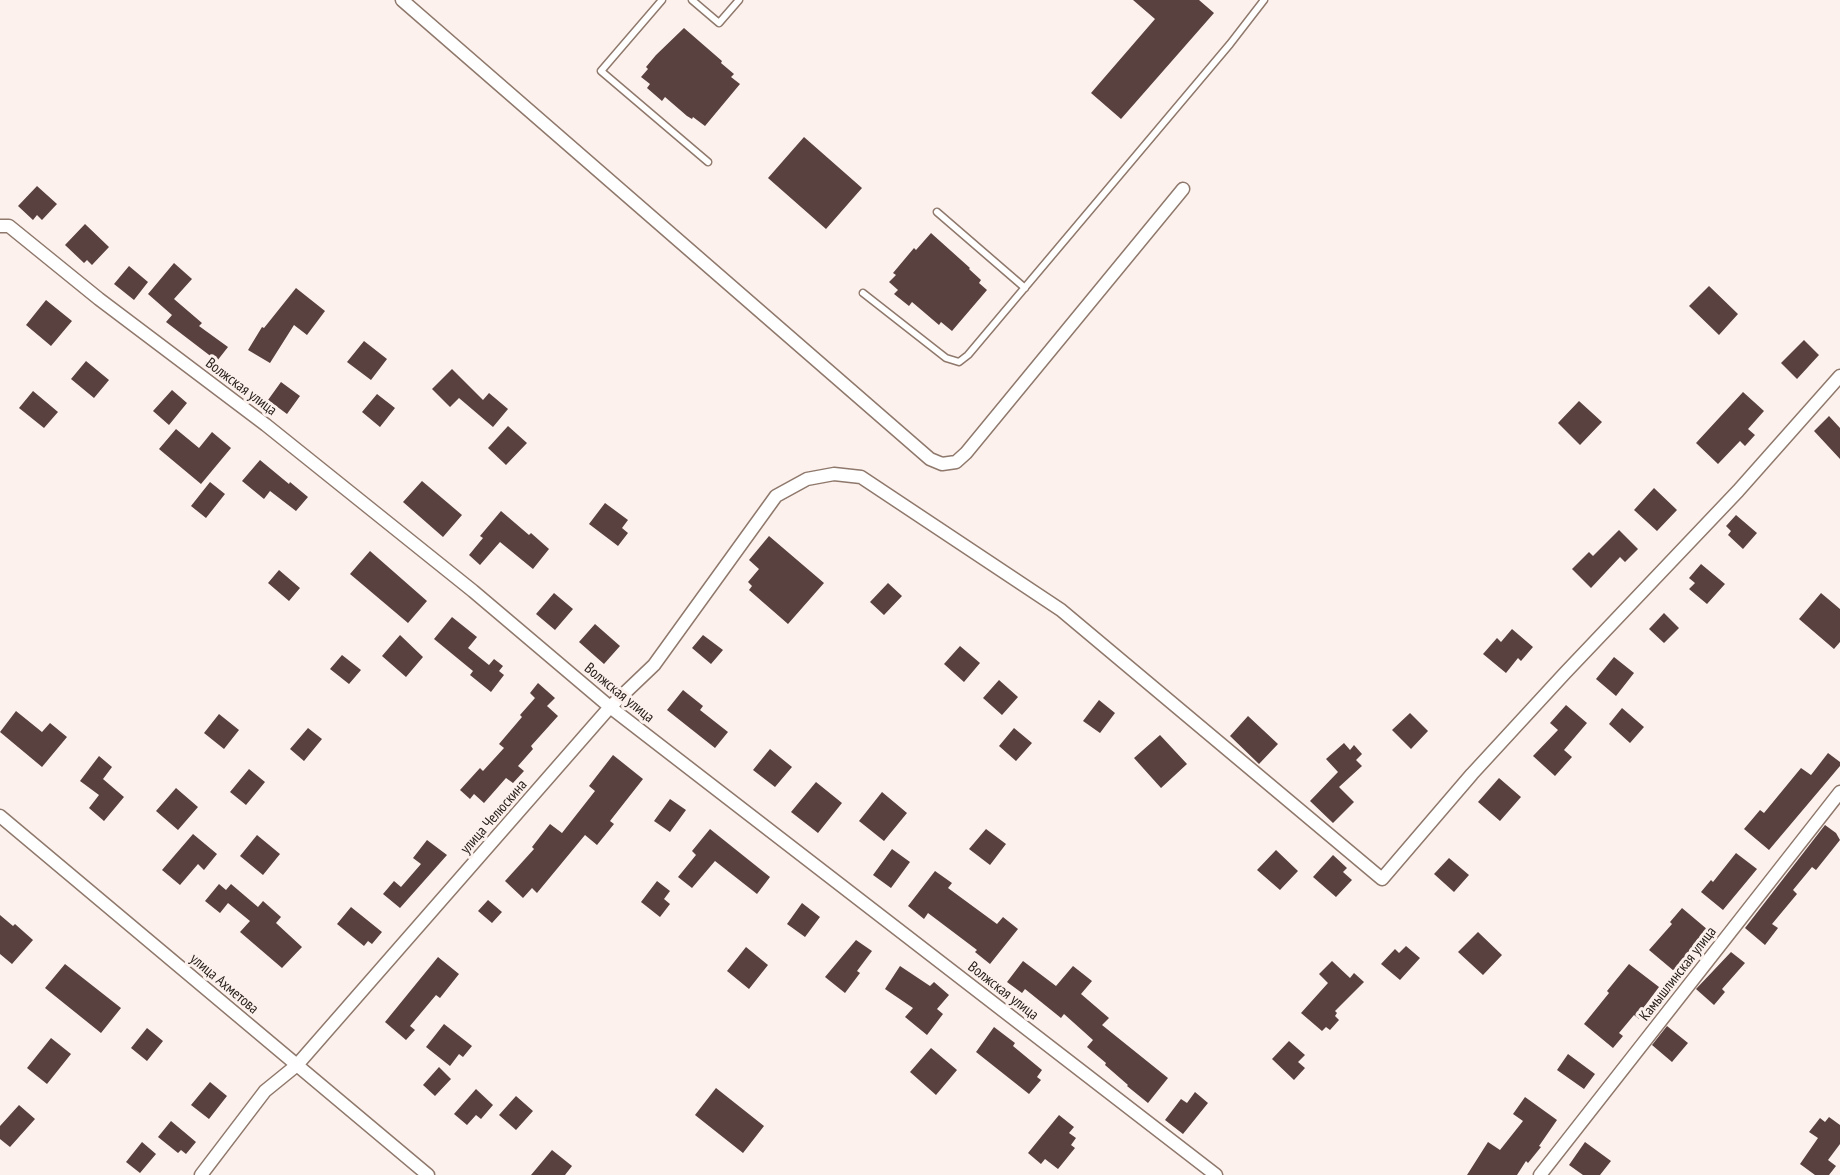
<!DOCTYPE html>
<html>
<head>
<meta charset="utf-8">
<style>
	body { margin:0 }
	canvas { display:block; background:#fcf1ec }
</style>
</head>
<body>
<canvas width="1840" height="1175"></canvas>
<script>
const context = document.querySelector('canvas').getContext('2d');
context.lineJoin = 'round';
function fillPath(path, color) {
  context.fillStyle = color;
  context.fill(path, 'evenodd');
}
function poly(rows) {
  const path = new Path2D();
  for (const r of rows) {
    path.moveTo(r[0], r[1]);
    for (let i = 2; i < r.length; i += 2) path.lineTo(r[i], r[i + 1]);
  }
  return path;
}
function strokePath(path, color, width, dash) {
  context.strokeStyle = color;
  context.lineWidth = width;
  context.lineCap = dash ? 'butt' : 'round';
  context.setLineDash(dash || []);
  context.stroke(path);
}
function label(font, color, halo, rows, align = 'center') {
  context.font = font + ' "PT Sans Narrow",sans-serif';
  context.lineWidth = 6;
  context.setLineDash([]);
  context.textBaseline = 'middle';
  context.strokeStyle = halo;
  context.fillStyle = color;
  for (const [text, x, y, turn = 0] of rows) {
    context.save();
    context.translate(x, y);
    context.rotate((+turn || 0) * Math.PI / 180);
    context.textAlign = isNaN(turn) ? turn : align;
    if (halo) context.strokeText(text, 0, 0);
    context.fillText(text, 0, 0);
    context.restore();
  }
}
const building = poly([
	[1133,0,1199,0,1214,13,1121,119,1091,93,1155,19],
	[684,28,722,61,721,63,734,74,731,77,740,84,705,126,693,117,692,119,687,116,665,97,662,101,647,88,650,84,641,77,648,69,646,67,656,55],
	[804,137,862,188,826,229,768,178],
	[37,186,57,204,42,220,37,215,33,220,18,206],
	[85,224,109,247,92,265,87,260,84,263,65,245],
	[931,233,970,268,969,269,981,280,979,283,987,290,952,331,941,322,939,325,912,302,909,306,894,294,898,290,889,282,896,275,893,273,914,248,916,250],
	[174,263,192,279,174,299,202,323,199,326,228,347,217,361,166,322,172,315,148,294],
	[129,266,148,282,134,300,114,284],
	[1709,286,1738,314,1719,335,1689,306],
	[296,288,325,311,307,335,294,325,270,363,248,350,262,327,264,328],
	[46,300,72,321,51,346,26,325],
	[1804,340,1819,355,1797,379,1781,363],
	[364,341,387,359,371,380,347,362],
	[86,361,109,380,94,398,71,379],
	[452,369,483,400,489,393,508,409,493,427,459,398,450,407,432,389],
	[281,382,300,396,287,414,268,400],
	[172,390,187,403,169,425,153,411],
	[33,391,58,412,44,428,19,408],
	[1743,392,1764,411,1748,429,1755,435,1745,446,1740,441,1718,464,1696,443],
	[377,394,395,408,380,427,362,412],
	[1579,401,1602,422,1580,445,1558,423],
	[1829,416,1840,428,1840,459,1814,431],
	[508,426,527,443,506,465,488,448],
	[176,429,199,448,212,432,231,448,201,484,159,449],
	[260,460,289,484,290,482,308,497,296,511,270,491,264,499,242,481],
	[422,481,462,515,443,537,403,502],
	[210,482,225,494,206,518,191,506],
	[1654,488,1677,510,1657,531,1634,510],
	[605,503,628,520,622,528,628,533,618,546,589,524],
	[501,511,529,535,531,533,549,549,533,569,500,542,480,565,469,555,483,538,480,536],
	[1736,515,1757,533,1743,549,1728,535,1731,531,1726,526],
	[1619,530,1638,549,1625,562,1620,557,1591,588,1572,569,1589,552,1593,556],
	[769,536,824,583,788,624,749,590,752,586,748,582,759,569,749,560],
	[370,551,427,601,408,623,350,574],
	[1701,564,1725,584,1707,604,1689,589,1695,583,1689,578],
	[279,570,300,588,289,601,268,583],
	[888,583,902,596,884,615,870,602],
	[554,593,573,609,555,630,536,614],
	[1821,593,1840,609,1840,642,1834,649,1799,619],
	[1664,613,1679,628,1664,643,1649,629],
	[452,617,477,637,468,648,489,665,494,659,503,666,499,671,504,675,491,692,470,675,473,671,434,639],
	[595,624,620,646,604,664,579,642],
	[1512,629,1533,647,1521,661,1518,658,1506,673,1483,654,1497,638,1501,642],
	[400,635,423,657,406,677,382,656],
	[703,635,723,650,711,664,692,648],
	[960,646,980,663,964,682,944,664],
	[342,655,361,670,349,684,330,669],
	[1614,657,1634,673,1616,696,1596,679],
	[999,680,1018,697,1002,715,983,698],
	[538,683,555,698,547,706,558,716,531,746,533,749,518,766,524,771,513,783,506,778,484,803,474,794,470,799,460,790,480,768,483,771,504,748,499,744,522,717,520,715,535,698,530,693],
	[683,690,703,706,700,710,728,732,715,748,667,710],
	[1099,700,1115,713,1100,733,1083,721],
	[1566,705,1587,723,1564,750,1572,757,1555,776,1533,756,1558,730,1550,723],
	[1622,708,1644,727,1630,743,1609,724],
	[16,711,42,732,50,723,67,737,42,767,0,732],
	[1410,713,1428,731,1411,749,1392,730],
	[219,714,239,730,224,749,204,733],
	[1248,716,1278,744,1259,764,1230,736],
	[308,728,322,739,304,761,290,749],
	[1014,728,1032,743,1016,761,999,746],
	[1160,735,1187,764,1161,788,1134,758],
	[1344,743,1350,750,1354,745,1362,754,1356,760,1362,766,1339,787,1354,802,1333,823,1310,801,1338,772,1326,759],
	[770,749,792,767,775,787,753,770],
	[1828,753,1840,762,1840,766,1769,850,1744,829,1760,810,1764,813,1801,768,1811,775],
	[613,755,643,779,610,821,614,824,597,845,585,835,537,893,532,888,523,898,505,881,534,849,532,847,550,824,562,833,595,791,589,786],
	[99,756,112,767,103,779,124,797,104,821,89,808,99,795,80,781],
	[249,769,265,782,246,805,230,792],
	[1499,778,1521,797,1500,821,1478,802],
	[816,782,842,803,818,833,791,812],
	[176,788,198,807,178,830,156,811],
	[882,792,907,813,884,841,859,821],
	[670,799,686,810,670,832,654,821],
	[1825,825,1836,833,1840,840,1816,870,1812,867,1793,890,1797,894,1772,924,1778,928,1765,945,1745,928],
	[710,829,770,877,757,894,715,861,692,888,678,877,696,855,692,851],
	[986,829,1006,844,990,865,969,849],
	[193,834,217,854,204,870,198,864,180,885,162,870],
	[257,835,280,854,263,875,240,856],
	[427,840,447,855,400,908,383,894,394,881,401,887,421,864,413,858],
	[892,849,910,862,891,888,873,875],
	[1276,850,1298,871,1280,890,1257,870],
	[1736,853,1757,869,1723,910,1701,892,1711,880,1713,882],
	[1333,855,1347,868,1343,872,1352,880,1336,897,1313,877],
	[1449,858,1469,875,1454,892,1434,874],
	[935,871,952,883,948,888,997,924,1003,917,1018,929,990,964,975,952,977,950,928,913,924,919,908,906],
	[657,881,670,891,664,899,670,904,660,917,641,902],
	[219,884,226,890,231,884,258,907,263,901,281,917,276,923,302,947,282,968,240,932,250,921,228,903,220,913,205,901],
	[488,900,502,912,492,923,478,911],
	[802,903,820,917,805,937,787,924],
	[351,907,382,932,372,944,368,941,364,946,337,924],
	[1682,908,1708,930,1674,971,1649,950,1672,924,1670,922],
	[0,915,13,926,15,924,33,940,12,964,0,954],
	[1478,932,1502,955,1483,975,1458,952],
	[856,940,872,951,857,971,860,973,845,993,825,977],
	[1406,946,1420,958,1400,980,1381,964,1395,949,1399,953],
	[746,947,768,965,749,989,727,971],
	[1731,952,1745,963,1722,989,1725,992,1714,1005,1696,989],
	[438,957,459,974,440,998,436,995,410,1026,415,1030,406,1040,385,1022],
	[1023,961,1056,986,1073,966,1092,981,1081,994,1109,1018,1102,1025,1168,1078,1148,1103,1127,1086,1128,1085,1105,1065,1106,1063,1087,1047,1093,1040,1064,1014,1061,1018,1025,989,1022,993,1007,982],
	[1332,961,1350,978,1354,973,1364,982,1335,1011,1337,1013,1335,1016,1339,1020,1330,1030,1326,1027,1322,1031,1301,1013,1328,983,1319,974],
	[65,964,121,1008,101,1033,45,988],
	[1629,964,1659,987,1644,1007,1647,1009,1639,1019,1634,1015,1619,1033,1623,1036,1613,1048,1584,1024,1609,993,1607,991],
	[900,966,930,986,934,982,949,995,937,1009,943,1014,927,1035,905,1017,913,1008,885,989],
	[444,1024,472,1046,463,1057,459,1054,450,1066,426,1047],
	[1667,1026,1688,1043,1672,1062,1652,1045],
	[994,1027,1015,1043,1013,1046,1042,1070,1037,1077,1041,1080,1029,1094,976,1052],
	[147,1028,163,1041,147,1061,131,1048],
	[51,1038,71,1054,47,1084,27,1068],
	[1289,1041,1305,1055,1298,1062,1305,1068,1294,1080,1272,1059],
	[931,1048,957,1070,936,1095,910,1072],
	[1568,1054,1595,1074,1584,1089,1557,1070],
	[439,1067,451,1079,435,1096,423,1085],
	[210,1082,227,1096,209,1119,191,1105],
	[716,1088,764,1126,743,1153,695,1115],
	[476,1089,493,1105,481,1119,476,1115,467,1125,454,1114],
	[1195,1092,1208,1103,1183,1134,1165,1120,1181,1099,1187,1103],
	[516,1096,533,1111,516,1130,499,1115],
	[1525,1097,1557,1120,1539,1146,1541,1147,1528,1163,1526,1161,1517,1175,1467,1175,1488,1142,1500,1150,1523,1121,1513,1114],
	[19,1105,35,1119,10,1147,0,1139,0,1126],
	[1059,1115,1074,1127,1069,1133,1076,1138,1071,1145,1075,1148,1058,1169,1045,1159,1041,1164,1028,1153],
	[1829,1117,1840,1125,1840,1144,1828,1160,1836,1166,1829,1175,1815,1175,1800,1164,1818,1138,1809,1132,1820,1118,1825,1122],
	[171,1121,196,1142,186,1154,181,1150,178,1153,158,1137],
	[142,1142,156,1154,140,1173,126,1162],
	[1585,1142,1611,1161,1600,1175,1583,1175,1569,1165],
	[552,1150,572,1166,565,1175,531,1175]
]);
const service = poly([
	[662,0,601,71,708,162],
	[692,0,719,23,739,0],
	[937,212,1025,288],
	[863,293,946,358,959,362,968,355,1230,44,1264,0]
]);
const minor = poly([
	[402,0,930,459,942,464,956,462,966,453,1183,189],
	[0,226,9,226,99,299,266,425,473,591,610,707,1216,1175],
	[0,816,428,1175],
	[201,1175,265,1091,297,1065,610,707,654,665,776,496,807,479,834,474,861,477,1061,610,1382,879,1472,774,1565,673,1738,491,1840,376],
	[1540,1175,1840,792]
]);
const streetNames = [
	["Волжская улица",241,387,37],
	["Волжская улица",619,693,39],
	["улица Челюскина",494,817,-49],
	["Камышлинская улица",1678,974,-52],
	["улица Ахметова",224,984,40],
	["Волжская улица",1003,991,38]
];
fillPath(building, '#594140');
strokePath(service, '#8f786c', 9);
strokePath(minor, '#8f786c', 15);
strokePath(service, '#fff', 6);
strokePath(minor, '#fff', 12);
label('15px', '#2a211c', '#fcf1ec', streetNames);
</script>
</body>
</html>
